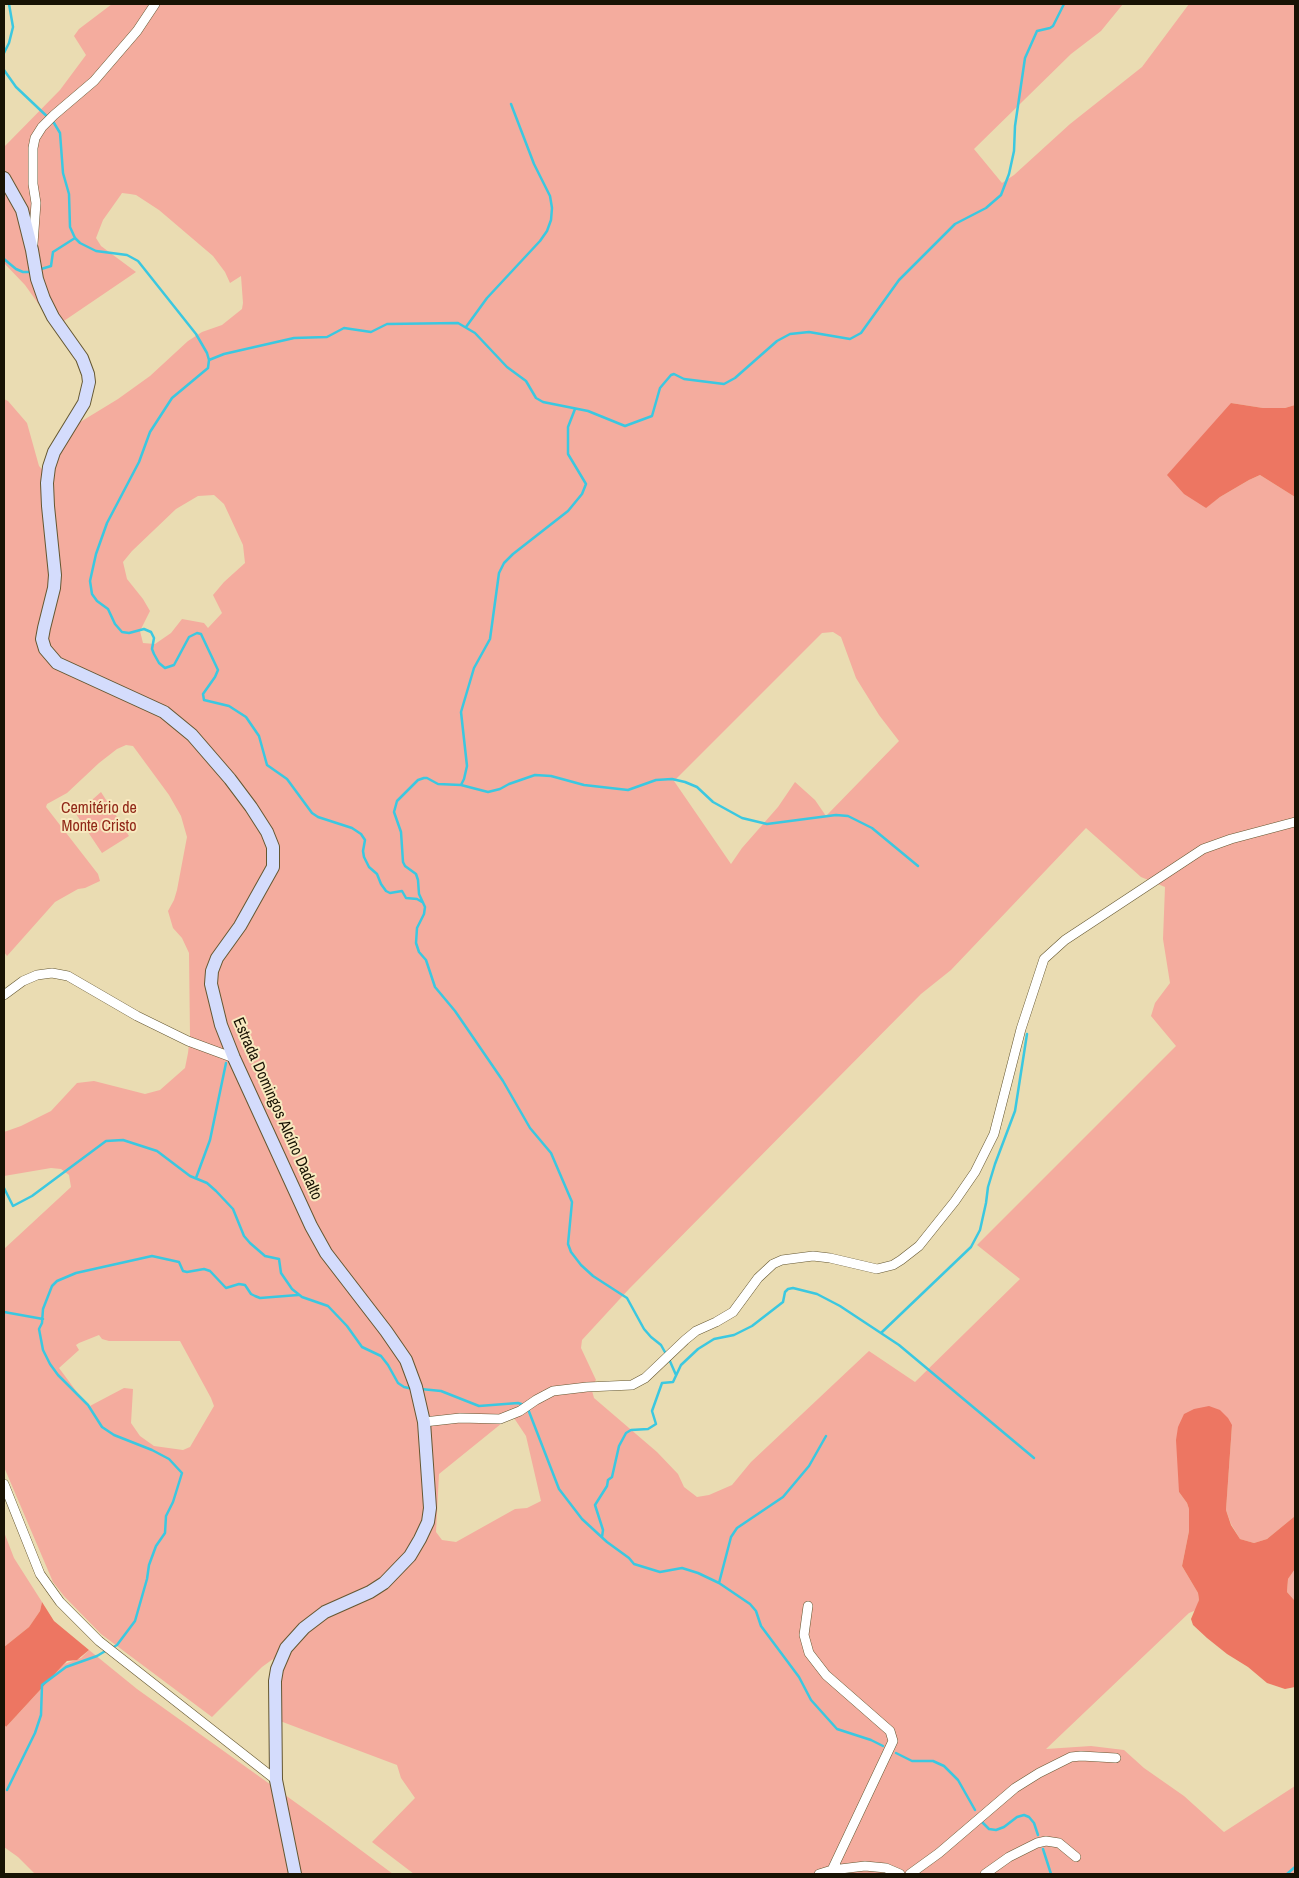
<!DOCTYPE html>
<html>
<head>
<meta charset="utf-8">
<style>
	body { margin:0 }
	#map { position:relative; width:1299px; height:1878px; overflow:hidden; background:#eadcb2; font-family:"Archivo Narrow",sans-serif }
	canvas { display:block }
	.frame { position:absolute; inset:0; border:5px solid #181304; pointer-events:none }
</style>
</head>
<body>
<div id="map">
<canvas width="1299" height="1878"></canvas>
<div class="frame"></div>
</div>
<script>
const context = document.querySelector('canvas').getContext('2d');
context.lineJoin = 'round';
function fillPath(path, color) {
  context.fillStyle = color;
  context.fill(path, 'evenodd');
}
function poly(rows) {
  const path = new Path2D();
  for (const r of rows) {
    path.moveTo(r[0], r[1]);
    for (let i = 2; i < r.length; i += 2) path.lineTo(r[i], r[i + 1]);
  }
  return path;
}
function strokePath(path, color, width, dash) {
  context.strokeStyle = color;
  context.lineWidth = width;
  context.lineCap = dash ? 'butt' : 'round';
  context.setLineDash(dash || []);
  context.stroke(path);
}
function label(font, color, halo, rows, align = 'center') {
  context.font = font + ' "Archivo Narrow",sans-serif';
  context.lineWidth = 4;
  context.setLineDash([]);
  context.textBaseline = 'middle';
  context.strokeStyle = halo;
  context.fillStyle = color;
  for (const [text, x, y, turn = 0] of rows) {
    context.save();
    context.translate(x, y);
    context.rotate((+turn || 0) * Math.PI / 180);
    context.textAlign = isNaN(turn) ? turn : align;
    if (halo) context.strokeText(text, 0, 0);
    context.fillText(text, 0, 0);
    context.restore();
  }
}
const green = poly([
	[112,4,1123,4,1101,31,1071,54,974,149,1002,183,1014,175,1070,124,1142,67,1189,4,1295,4,1295,405,1285,408,1263,408,1231,403,1205,508,1220,497,1249,480,1260,475,1295,497,1295,1516,1267,1539,1254,1543,1240,1539,1231,1524,1226,1510,1232,1425,1179,1476,1179,1492,1187,1503,1189,1509,1189,1531,1182,1566,1198,1593,1199,1600,1197,1608,1194,1611,1189,1613,1046,1749,1091,1746,1124,1750,1144,1768,1184,1796,1224,1832,1295,1786,1295,1874,414,1874,372,1842,415,1798,401,1778,397,1765,280,1721,276,1665,273,1659,262,1667,212,1717,101,1634,64,1596,53,1582,4,1467,4,1249,71,1187,69,1175,61,1169,51,1168,4,1176,4,1132,21,1126,51,1111,77,1083,94,1081,145,1094,160,1090,185,1068,188,1053,190,1036,189,953,182,938,173,928,168,911,174,900,177,890,187,837,181,816,169,795,133,746,126,745,117,749,99,763,67,793,47,804,46,807,98,874,100,881,85,888,78,889,55,902,7,956,4,952,4,399,8,401,27,423,39,466,44,471,77,424,118,399,150,376,188,341,202,332,222,325,242,309,243,303,241,276,230,283,225,272,213,256,159,210,136,195,130,194,122,193,120,196,103,220,96,238,101,246,136,272,55,327,25,285,4,263,4,147,60,90,86,55,74,36,79,29],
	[214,495,224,504,243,545,245,563,224,582,213,595,222,613,208,628,204,623,182,619,171,633,155,644,143,643,140,631,150,611,143,599,127,579,123,562,132,551,176,509,198,496],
	[833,632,841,637,856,678,879,715,899,741,826,816,815,800,795,782,778,807,742,848,731,864,674,781,822,633],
	[1086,828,1141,877,1165,887,1163,939,1170,983,1155,1003,1151,1016,1176,1046,977,1245,1020,1279,915,1382,869,1351,751,1462,732,1485,709,1495,697,1497,684,1487,678,1474,657,1452,594,1398,591,1387,596,1380,581,1348,582,1340,629,1289,921,994,951,970],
	[99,1335,102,1339,109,1341,180,1341,211,1398,214,1406,190,1447,183,1450,154,1446,140,1436,131,1423,133,1389,124,1388,88,1407,59,1368,79,1350,76,1345,79,1343],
	[512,1415,526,1436,541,1501,527,1508,515,1509,456,1542,442,1540,436,1532,439,1474],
	[101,792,129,836,102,853,76,814],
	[4,1532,14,1558,42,1602,40,1611,29,1627,4,1647],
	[1295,1569,1295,1601,1287,1592,1288,1579],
	[89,1650,137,1689,327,1825,393,1874,35,1874,18,1857,4,1847,4,1724,6,1727,64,1664,81,1658]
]);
const forest = poly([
	[1231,403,1263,408,1285,408,1295,405,1295,497,1260,475,1249,480,1220,497,1206,508,1184,494,1167,475],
	[1209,1406,1220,1410,1228,1418,1232,1425,1226,1510,1231,1525,1240,1539,1254,1543,1267,1539,1295,1516,1295,1569,1288,1579,1287,1592,1295,1601,1295,1687,1285,1689,1267,1683,1248,1667,1227,1654,1207,1638,1193,1625,1191,1619,1199,1600,1198,1593,1182,1566,1189,1531,1189,1509,1187,1503,1179,1492,1176,1440,1178,1427,1184,1414,1194,1409],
	[42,1602,54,1621,89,1650,77,1660,67,1661,64,1664,6,1727,4,1724,4,1647,29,1627,40,1611]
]);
const stream = poly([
	[4,53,9,43,13,27,9,4],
	[4,70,16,87,54,123,60,133,63,173,69,194,70,227,75,238,80,243,96,251,127,255,138,261,196,334,207,353,209,360,208,368,172,398,150,432,139,462,107,523,96,554,90,581,92,594,97,601,108,609,115,624,122,632,129,633,144,629,151,632,154,638,152,649,154,654,159,663,165,668,174,665,189,637,197,633,201,634,218,670,215,677,203,694,204,700,229,706,246,717,259,736,267,765,287,779,312,813,318,817,352,828,361,834,365,840,363,851,364,857,369,867,377,874,381,884,386,891,390,893,402,891,406,898,417,899,422,902],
	[4,259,16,269,23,272,31,272],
	[38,270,51,266,53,252,75,238],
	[466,327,487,298,540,241,547,231,551,220,552,208,550,196,534,164,511,104],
	[209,360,224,354,294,338,327,337,344,328,371,332,387,324,458,323,475,333,507,367,526,381,536,398,543,402,588,411,625,426,652,416,660,388,671,375,674,374,684,379,724,384,735,378,777,341,790,334,809,332,850,339,861,333,899,280,955,224,986,208,1001,195,1009,174,1014,151,1015,126,1025,58,1037,31,1050,28,1053,26,1064,4],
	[461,785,464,779,467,766,461,712,474,668,490,639,499,573,504,563,513,554,568,511,582,494,586,484,568,454,568,427,575,409],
	[196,1178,210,1140,226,1063],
	[4,1188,13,1206,32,1196,106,1141,123,1140,157,1151,190,1176,207,1183,216,1191,233,1209,244,1236,250,1243,265,1256,279,1259,281,1273,292,1289,302,1297,328,1306,347,1326,362,1347,381,1356,388,1365,398,1383,404,1387,413,1389],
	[4,1312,43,1319],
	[881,1333,971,1247,980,1230,986,1203,988,1187,995,1164,1015,1111,1027,1034],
	[666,1354,661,1345,651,1337,644,1329,627,1298,593,1276,581,1265,571,1252,568,1244,572,1202,551,1153,530,1128,503,1081,455,1011,435,987,426,960,419,952,416,943,417,928,424,914,425,907,419,894,418,880,416,874,405,866,403,862,401,832,394,812,397,801,418,780,424,778,427,778,438,784,461,785,488,792,500,789,509,784,535,775,551,776,584,785,628,790,656,780,672,779,685,782,697,787,713,802,742,818,767,824,836,815,848,816,872,828,918,866],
	[669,1359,676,1375],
	[421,1389,441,1391,479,1406,518,1403,524,1405],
	[528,1409,559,1489,582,1519,607,1542,629,1558,634,1564,660,1572,682,1568,698,1573,719,1583,750,1604,756,1611,761,1626,799,1677,811,1700,837,1729,871,1740,883,1746],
	[602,1537,603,1530,595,1505,607,1486,608,1480,612,1477,619,1446,626,1433,631,1430,648,1429,656,1424,652,1411,662,1383,673,1382,681,1365,698,1349,714,1339,734,1335,752,1326,783,1302,785,1292,788,1289,793,1288,817,1294,840,1306,899,1345,1034,1458],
	[719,1583,731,1537,737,1528,783,1497,809,1466,826,1436],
	[112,1648,117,1645,135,1621,147,1579,149,1565,156,1546,165,1533,166,1516,173,1502,182,1473,169,1459,152,1450,114,1435,102,1427,88,1405,58,1375,50,1364,43,1350,39,1329,42,1323,43,1309,52,1286,57,1281,76,1273,152,1256,179,1262,183,1271,187,1272,204,1269,210,1271,226,1288,239,1284,245,1285,251,1294,255,1296,260,1298,298,1295],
	[896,1753,912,1761,933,1761,944,1766,958,1780,975,1810],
	[7,1790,35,1733,41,1715,42,1685,66,1667,97,1656,107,1650],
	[981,1821,989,1829,996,1830,1004,1827,1017,1817,1024,1815,1029,1817,1034,1823,1038,1835],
	[1043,1849,1051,1874],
	[1287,1874,1295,1867]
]);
const street = poly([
	[33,244,36,203,33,184,33,148,35,138,42,127,54,115,94,81,137,31,155,4],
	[4,995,23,981,37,975,52,973,68,976,137,1016,188,1041,234,1058],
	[424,1422,460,1418,500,1419,520,1411,536,1400,553,1391,587,1387,632,1385,645,1378,685,1340,696,1331,716,1322,733,1312,758,1278,773,1264,782,1260,813,1256,830,1258,877,1269,893,1265,901,1260,919,1246,955,1201,975,1172,994,1134,1021,1029,1044,959,1065,940,1203,849,1231,839,1295,822],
	[4,1484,40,1574,60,1602,99,1641,276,1780],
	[808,1606,804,1635,809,1653,826,1675,890,1731,893,1741,832,1870],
	[819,1874,832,1870,865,1866,886,1868,900,1874],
	[910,1874,939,1853,1015,1788,1039,1773,1071,1757,1081,1756,1116,1758],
	[985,1874,1009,1857,1037,1843,1046,1841,1059,1843,1076,1857]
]);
const secondary = poly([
	[4,178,22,210,32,250,37,279,44,299,53,317,82,358,88,374,89,382,84,403,54,452,49,467,47,483,48,506,55,575,54,588,44,628,42,639,45,649,57,663,164,712,192,735,230,779,251,807,267,832,273,847,273,867,240,926,217,958,212,971,211,984,221,1025,234,1058,311,1226,326,1253,386,1331,406,1360,416,1387,424,1422,430,1508,428,1522,420,1539,410,1556,384,1583,370,1592,325,1612,304,1628,286,1648,277,1669,275,1681,276,1780,295,1874]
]);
const parkNames = [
	["Cemitério de",99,809],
	["Monte Cristo",99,827]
];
const streetNames = [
	["Estrada Domingos Alcíno Dadalto",277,1109,66]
];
fillPath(green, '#f4ac9e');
fillPath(forest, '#ed7662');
strokePath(stream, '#3bc8e0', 2.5);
strokePath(street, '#645731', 10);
strokePath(secondary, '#645731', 14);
strokePath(street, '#fff', 9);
strokePath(secondary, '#d4dcfc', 12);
label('16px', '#902717', '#f8e9bf', parkNames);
label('16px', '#181304', '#f8e9bf', streetNames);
</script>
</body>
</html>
